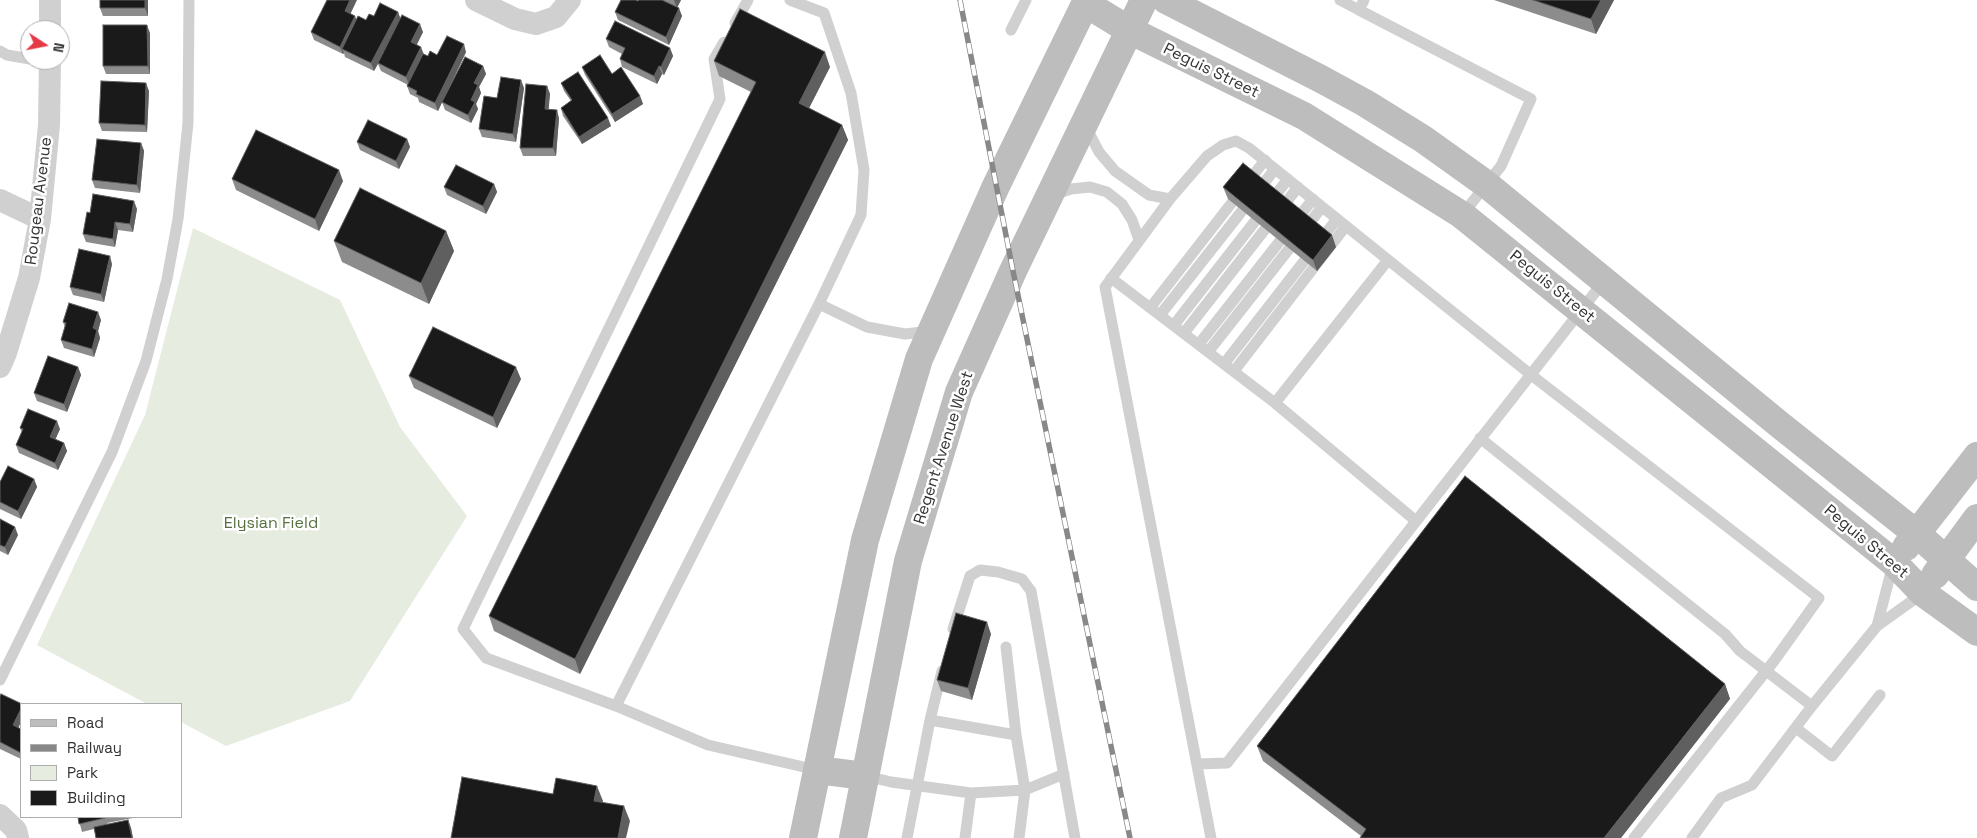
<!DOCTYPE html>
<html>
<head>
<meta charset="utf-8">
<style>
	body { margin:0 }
	#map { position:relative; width:1977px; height:838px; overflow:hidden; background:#fff; font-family:"Space Grotesk",sans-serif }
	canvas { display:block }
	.legend { position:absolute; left:20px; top:703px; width:162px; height:115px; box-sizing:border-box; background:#fff; border:1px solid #adadad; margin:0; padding:6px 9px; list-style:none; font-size:15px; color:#333 }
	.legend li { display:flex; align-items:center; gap:10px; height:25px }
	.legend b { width:25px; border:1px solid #adadad }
	.north { position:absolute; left:20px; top:20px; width:50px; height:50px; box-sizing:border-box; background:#fff; border:1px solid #adadad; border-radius:50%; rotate:101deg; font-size:14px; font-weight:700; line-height:20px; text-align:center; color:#333 }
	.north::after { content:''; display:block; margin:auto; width:18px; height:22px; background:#e63946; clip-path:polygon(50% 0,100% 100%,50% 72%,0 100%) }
</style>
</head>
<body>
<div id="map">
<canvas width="1977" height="838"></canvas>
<ul class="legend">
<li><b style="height:6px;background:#bdbdbd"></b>Road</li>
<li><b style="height:6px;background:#888"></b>Railway</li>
<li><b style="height:14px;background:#e6ecdf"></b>Park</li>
<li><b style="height:14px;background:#1a1a1a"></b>Building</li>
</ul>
<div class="north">N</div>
</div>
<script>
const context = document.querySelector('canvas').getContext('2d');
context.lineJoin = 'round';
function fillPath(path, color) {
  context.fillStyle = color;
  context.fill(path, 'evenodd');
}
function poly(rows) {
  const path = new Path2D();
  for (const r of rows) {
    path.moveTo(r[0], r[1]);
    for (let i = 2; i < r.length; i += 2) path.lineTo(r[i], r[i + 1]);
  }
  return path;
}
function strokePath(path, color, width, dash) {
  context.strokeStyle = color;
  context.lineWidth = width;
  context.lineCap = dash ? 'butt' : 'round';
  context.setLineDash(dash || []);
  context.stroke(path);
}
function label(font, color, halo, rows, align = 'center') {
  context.font = font + ' "Space Grotesk",sans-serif';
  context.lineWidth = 5;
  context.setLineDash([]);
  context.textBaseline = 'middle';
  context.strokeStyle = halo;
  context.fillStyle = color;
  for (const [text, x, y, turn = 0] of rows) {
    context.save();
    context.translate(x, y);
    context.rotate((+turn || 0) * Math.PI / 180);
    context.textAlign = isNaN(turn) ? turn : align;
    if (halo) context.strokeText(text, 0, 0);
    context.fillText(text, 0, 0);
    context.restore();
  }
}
const green = poly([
	[193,228,340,300,400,427,467,516,350,701,226,746,181,722,181,704,147,704,37,645,145,415]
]);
const lane = poly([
	[790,0,824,13,851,93,864,170,861,215,819,304,616,706,708,745,817,770],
	[1340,0,1359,10],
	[1364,0,1359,10,1531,99,1501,166,1462,215],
	[735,23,748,0],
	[1011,30,1026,0],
	[0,51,7,55,30,59],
	[1085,125,1099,152,1115,171,1149,195,1170,199],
	[1053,195,1071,189,1090,187,1107,192,1122,204,1132,220,1139,240],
	[1111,278,1275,403,1416,521],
	[819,304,867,327,905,334,931,331],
	[1150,308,1265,160],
	[1160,315,1275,169],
	[1174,325,1288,179],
	[1184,333,1298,187],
	[1199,344,1313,199],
	[1208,352,1322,207],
	[1224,364,1337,219],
	[1234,371,1346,226],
	[1275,403,1388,260],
	[1480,438,1725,634,1740,651,1812,706,1877,626,1893,564],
	[1877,626,1923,593],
	[953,629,970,576,980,570,998,572,1022,579,1031,591,1075,838],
	[1006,647,1016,735,1025,790,1019,838],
	[0,680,112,452,146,361,167,279,178,219,188,123,189,0],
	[616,706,486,658,463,629,720,99,714,59,724,42],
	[930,720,1016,735],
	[1796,728,1832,756,1880,695],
	[1197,764,1227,763,1604,281],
	[866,776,891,782,971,793,1025,790,1064,774],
	[907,838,930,720,942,671],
	[965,838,971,793],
	[1211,838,1105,287,1170,199,1207,156,1223,145,1236,141,1249,148,1530,374,1819,598,1774,661,1634,838],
	[1692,838,1721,798,1752,785,1812,706]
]);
const street = poly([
	[50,0,50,30],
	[476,0,515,19,536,24,556,17,570,0],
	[0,200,40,219],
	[0,367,6,353,29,278,40,219,49,125,50,60],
	[0,815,16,830,18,838]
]);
const secondary = poly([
	[1166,0,1321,79,1365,103,1423,139,1486,184,1780,425,1917,534,1977,587],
	[1085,3,1129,30,1304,116,1462,215,1893,562,1923,593,1977,632],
	[1906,547,1977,456],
	[1935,575,1977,518],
	[817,770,865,776],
	[803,838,865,540,919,359,996,186,1087,0],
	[853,838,908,561,959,392,1013,271,1144,0]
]);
const rail = poly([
	[960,0,1013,271,1130,838]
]);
const wall = poly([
	[100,0,148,0,148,16,103,16,100,8],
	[639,0,681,0,677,7,682,16,669,45,618,20,615,12,638,1],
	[1494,0,1614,0,1596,34],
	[398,12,400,18,423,32,417,44,424,54,428,56,466,52,447,93,483,66,486,74,479,87,481,93,476,104,478,109,471,123,445,110,442,102,438,111,419,102,418,98,410,94,407,86,408,85,381,71,378,64,374,71,345,57,344,53,343,54,314,40,311,32,350,13,356,20,366,20,374,16],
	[150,33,150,74,106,74,103,66],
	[606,39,670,48,673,56,664,75,662,74,657,84,622,67,620,59,622,54,609,47],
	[714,61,830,67,809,108,842,125,848,140,580,674,494,631,489,616,751,92,719,76],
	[582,67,612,74,640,96,643,104,615,122,585,75],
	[561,83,611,126,582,144,563,116,561,108,571,101,564,91],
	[547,86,550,94,548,109,559,118,556,156,523,156,520,148],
	[524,88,516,142,482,137,479,129,497,98],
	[149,91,147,132,102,131,99,123],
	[407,139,410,147,399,169,360,150,357,142],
	[141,143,144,151,140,193,95,188,92,180],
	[232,179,343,181,319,231,236,190],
	[494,184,497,192,486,214,447,195,444,187],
	[1223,187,1336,247,1317,271,1228,199],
	[137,209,133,232,118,230,115,247,86,242,83,234,90,213],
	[446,231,454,251,429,304,342,262,334,241],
	[112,264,104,302,73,295,70,287],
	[101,320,98,331,100,338,94,357,64,348,61,340,65,327,63,322],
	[78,367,81,375,67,412,37,401,34,393],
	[409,376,521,379,497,428,414,388],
	[20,428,60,429,55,439,64,443,67,451,58,470,19,453,16,445,22,432],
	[34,479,37,487,21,519,0,509,0,482],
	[0,519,18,535,8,555,0,551],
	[991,634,972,700,941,691,937,680],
	[1725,684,1730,699,1361,836,1263,761,1257,746],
	[0,696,19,728,21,729,21,759,0,749],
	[78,817,138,817,107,823,108,824,128,820,131,828,133,838,96,838,94,829,82,832]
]);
const shadedWall = poly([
	[145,0,148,0,148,16,145,8],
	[350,0,357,0,348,19,345,11],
	[674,0,681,0,677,8],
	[1601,0,1614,0,1596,34,1591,19],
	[679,8,682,16,669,45,666,37],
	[398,12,401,20,374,71,371,63],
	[355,16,358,24,342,49,344,53,343,54,340,47],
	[420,24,423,32,414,50,411,42],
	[147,25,150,33,150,74,148,66],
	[464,44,466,52,438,111,435,103],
	[421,47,424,55,409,85,406,77],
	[670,48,673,56,664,75,661,67],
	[825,52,830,67,804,118,799,103],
	[483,66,486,74,479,87,481,93,476,104,478,109,471,123,468,115,474,83],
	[659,66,662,74,657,84,654,76],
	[521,80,524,88,516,142,513,134],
	[146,83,149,91,147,132,145,125],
	[547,86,550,94,548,117,545,109],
	[640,96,643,104,615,122,612,114],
	[557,110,559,118,556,156,553,148],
	[608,118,611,126,582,144,579,137],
	[842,125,848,140,580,674,575,659],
	[407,139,410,147,399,169,396,161],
	[141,143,144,151,140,193,137,185],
	[339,170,343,181,319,231,315,219],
	[494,184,497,192,486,214,483,206],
	[134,201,137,209,133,232,130,224],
	[115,222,118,230,115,247,113,239],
	[446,231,454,251,429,304,421,283],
	[1332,235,1336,247,1317,271,1313,260],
	[110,256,112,264,104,302,101,294],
	[98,312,101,320,98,331,100,338,94,357,92,349,93,328],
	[78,367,81,375,67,412,64,404],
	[516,367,521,379,497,428,493,417],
	[57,421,60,429,53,445,50,437],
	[64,443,67,451,58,470,55,463],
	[34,479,37,487,21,519,18,511],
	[15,527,18,535,8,555,5,547],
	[987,622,991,634,972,700,968,688],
	[1725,684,1730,699,1621,838,1604,838],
	[21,709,21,722,16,733,13,725],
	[597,786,603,801,600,816,594,801],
	[624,806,630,821,626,838,618,838],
	[128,820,131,828,133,838,132,838]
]);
const building = poly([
	[100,0,145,0,145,8,100,8,100,0],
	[327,0,350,0,345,11,355,16,340,47,311,32,327,0],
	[621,0,636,0,638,1,639,0,662,0,679,8,666,37,615,12,621,0],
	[1533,0,1601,0,1591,19,1533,0],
	[380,3,398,12,371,63,342,49,358,16,366,20,369,14,374,16,380,3],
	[740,9,825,52,799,103,842,125,575,659,489,616,756,82,714,61,740,9],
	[402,15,420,24,411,42,421,47,406,77,378,63,402,15],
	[615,21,670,48,661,67,659,66,654,76,620,59,625,48,606,39,615,21],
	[103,25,147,25,148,66,103,66,103,25],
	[447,36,464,44,435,103,416,94,417,91,407,86,423,54,428,56,430,51,437,55,447,36],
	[600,55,612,74,621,67,640,96,612,114,582,67,600,55],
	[465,57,483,66,474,83,478,85,471,100,475,102,468,115,442,102,465,57],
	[578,72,608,118,579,137,561,108,572,100,561,83,578,72],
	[501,77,521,80,513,134,479,129,484,96,497,98,501,77],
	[101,81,146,83,145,125,99,123,101,81],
	[526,84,547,86,545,109,557,110,553,148,520,148,526,84],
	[368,120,407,139,396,161,357,142,368,120],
	[256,130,339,170,315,219,232,179,256,130],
	[97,139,141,143,137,185,92,180,97,139],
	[1243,163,1332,235,1313,260,1223,187,1243,163],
	[456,165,494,184,483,206,444,187,456,165],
	[360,188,446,231,421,283,334,241,360,188],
	[93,194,134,201,130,224,115,222,113,239,83,234,87,212,90,213,93,194],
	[79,249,110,256,101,294,70,287,79,249],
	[69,303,98,312,93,328,97,330,92,349,61,340,66,323,63,322,69,303],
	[433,327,516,367,493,417,409,376,433,327],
	[48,356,78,367,64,404,34,393,48,356],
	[28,409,57,421,50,437,64,443,55,463,16,445,23,429,20,428,28,409],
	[8,466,34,479,18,511,0,502,0,482,8,466],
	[1465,476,1725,684,1604,838,1360,838,1366,829,1257,746,1465,476],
	[0,519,15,527,5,547,0,545,0,519],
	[956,613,987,622,968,688,937,680,956,613],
	[1,694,22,704,21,709,13,725,21,729,21,753,0,742,0,696,1,694],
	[462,777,553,794,556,778,597,786,594,801,624,806,618,838,451,838,462,777],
	[78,817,105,817,105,818,79,824,78,817],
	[128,820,132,838,96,838,94,827,128,820]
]);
const streetNames = [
	["Peguis Street",1211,71,26],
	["Rougeau Avenue",39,201,-83],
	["Peguis Street",1552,287,39],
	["Regent Avenue West",944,448,-72],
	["Peguis Street",1866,542,40]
];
const parkNames = [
	["Elysian Field",271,524]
];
fillPath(green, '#e6ecdf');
strokePath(lane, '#d0d0d0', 11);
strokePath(street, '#d0d0d0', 22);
strokePath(secondary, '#bdbdbd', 28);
strokePath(rail, '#888', 5.5);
strokePath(rail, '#fff', 4, [11]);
fillPath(wall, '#8c8c8c');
fillPath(shadedWall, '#5f5f5f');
fillPath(building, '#1a1a1a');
strokePath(building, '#5f5f5f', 1);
label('16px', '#333', '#fff', streetNames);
label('16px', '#56703f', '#fff', parkNames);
</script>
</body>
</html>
